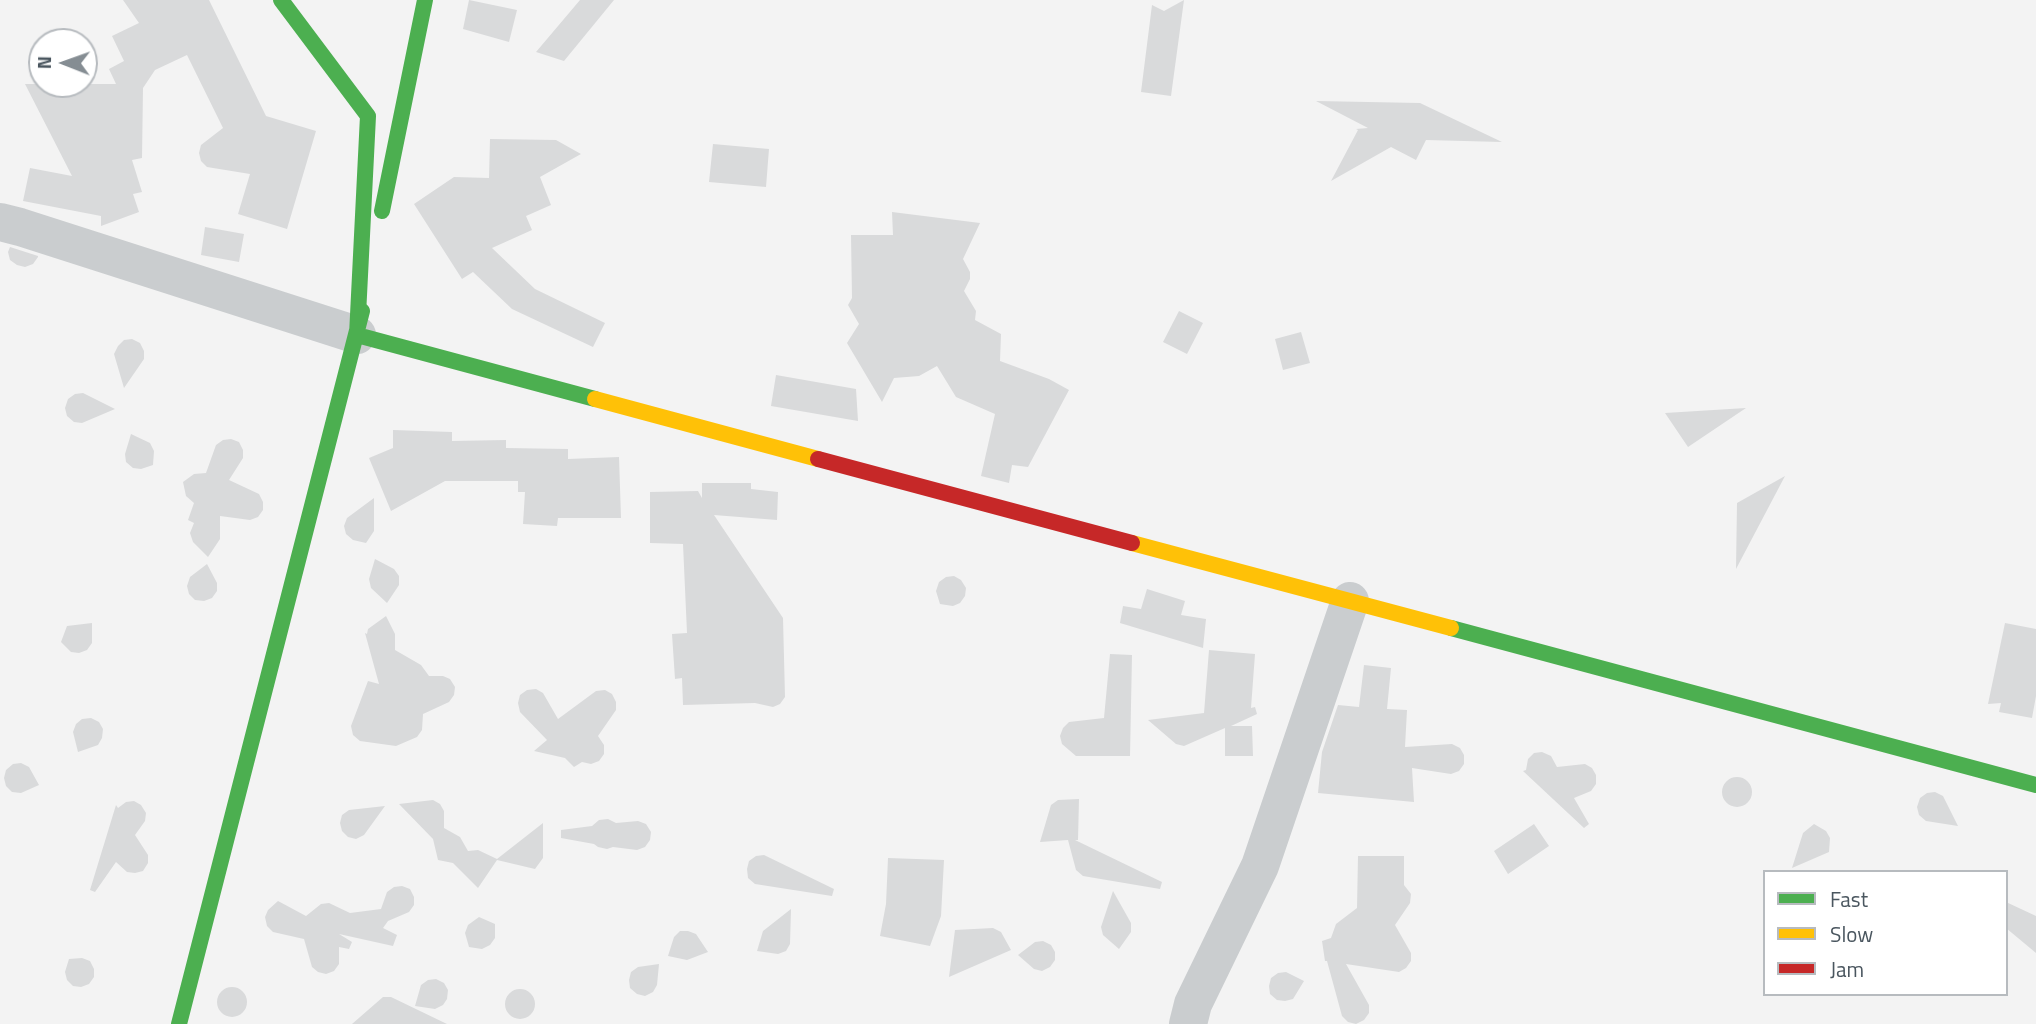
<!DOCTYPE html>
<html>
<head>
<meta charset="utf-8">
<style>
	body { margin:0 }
	#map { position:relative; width:2036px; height:1024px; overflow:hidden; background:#f3f3f3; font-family:"Titillium Web",sans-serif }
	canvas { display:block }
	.legend { position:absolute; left:1763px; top:870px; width:245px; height:126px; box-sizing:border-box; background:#fff; border:2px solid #b7bbbf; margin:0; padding:9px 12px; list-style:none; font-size:21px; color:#4a565f }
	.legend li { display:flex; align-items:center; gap:14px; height:35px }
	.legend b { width:35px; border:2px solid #b7bbbf }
	.north { position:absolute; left:28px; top:28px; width:70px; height:70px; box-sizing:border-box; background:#fff; border:2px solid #b7bbbf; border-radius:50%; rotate:271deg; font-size:19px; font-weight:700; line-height:28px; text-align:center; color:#4a565f }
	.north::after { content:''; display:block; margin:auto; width:24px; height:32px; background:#858d93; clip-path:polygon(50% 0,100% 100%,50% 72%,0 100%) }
</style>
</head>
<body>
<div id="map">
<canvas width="2036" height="1024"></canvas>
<ul class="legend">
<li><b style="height:9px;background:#4caf50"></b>Fast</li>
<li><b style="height:9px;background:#ffc107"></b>Slow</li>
<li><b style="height:9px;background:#c62828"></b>Jam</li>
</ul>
<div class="north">N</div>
</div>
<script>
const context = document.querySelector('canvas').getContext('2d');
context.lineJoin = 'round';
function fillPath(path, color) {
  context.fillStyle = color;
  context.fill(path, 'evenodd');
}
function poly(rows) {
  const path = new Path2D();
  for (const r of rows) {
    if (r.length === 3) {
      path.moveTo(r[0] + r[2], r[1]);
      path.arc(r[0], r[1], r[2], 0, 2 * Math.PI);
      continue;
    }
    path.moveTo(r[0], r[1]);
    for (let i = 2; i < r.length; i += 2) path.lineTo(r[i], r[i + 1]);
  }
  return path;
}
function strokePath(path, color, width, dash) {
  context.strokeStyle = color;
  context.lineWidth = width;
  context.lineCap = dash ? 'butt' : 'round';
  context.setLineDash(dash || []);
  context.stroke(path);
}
const building = poly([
	[123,0,209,0,266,116,316,131,287,229,238,214,250,174,207,167,201,161,199,153,201,145,223,128,187,55,155,70,143,88,142,158,132,160,142,192,133,194,139,212,101,226,101,216,23,201,30,168,72,176,25,84,116,84,109,69,124,61,112,36,139,23],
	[469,0,517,10,509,42,463,29],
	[580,0,614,0,564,61,536,52],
	[1184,0,1171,96,1141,92,1152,5,1164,11],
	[1316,101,1420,103,1502,142,1426,140,1416,160,1391,147,1331,181,1358,130,1356,129,1368,128],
	[490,139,556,140,581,154,540,177,551,205,526,216,532,230,492,248,535,289,605,323,593,347,512,309,473,272,462,279,414,204,454,177,489,178],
	[713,144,769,149,766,187,709,182],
	[892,212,980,223,963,259,970,272,970,279,964,291,976,311,975,320,1001,334,1000,361,1049,379,1069,390,1028,467,1012,465,1009,483,981,476,995,414,956,397,937,366,919,376,894,378,882,402,847,343,859,324,848,305,852,298,851,235,893,235],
	[205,227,244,234,239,262,201,255],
	[10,247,38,256,38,257,33,264,25,267,17,265,10,260,8,252],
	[1179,311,1203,323,1187,354,1163,342],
	[1301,332,1310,363,1283,370,1275,339],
	[132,339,140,343,144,351,144,359,124,388,114,354,118,346,124,340],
	[776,375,856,389,858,421,771,406],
	[83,393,115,409,82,423,74,422,67,416,65,408,68,399,75,394],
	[1746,408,1688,447,1665,413],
	[393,430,452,432,452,441,506,440,506,448,568,449,568,459,619,457,621,518,558,518,557,526,523,524,525,492,518,492,518,481,445,481,391,511,369,458,393,448],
	[131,434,150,443,154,451,153,465,141,469,133,468,126,462,125,454],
	[231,439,239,442,243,450,243,458,229,480,259,494,263,502,263,510,258,517,250,520,220,516,220,539,208,557,193,542,190,533,194,523,188,520,194,503,186,496,183,482,194,474,206,473,216,445,223,440],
	[1785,476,1736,569,1737,503],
	[702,483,751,483,751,489,778,492,777,520,714,515,783,618,785,697,780,704,773,707,755,703,683,705,682,678,675,679,672,634,687,633,683,544,650,543,650,492,698,491,702,498],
	[374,498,374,531,366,543,353,540,346,534,344,526,347,518],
	[375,559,394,569,399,576,399,585,387,603,371,588,369,579],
	[207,564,217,583,217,591,212,598,204,601,195,600,189,594,187,586,190,577],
	[954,576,961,580,966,588,965,596,960,603,953,606,940,604,936,591,939,582,946,577],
	[1147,589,1185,601,1181,615,1206,619,1203,648,1120,623,1123,606,1141,609],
	[386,616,395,634,395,650,421,665,429,676,443,676,450,679,455,687,454,695,449,702,423,714,422,730,417,737,396,746,360,741,353,735,351,726,368,681,379,684,365,633,367,634,368,629],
	[92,623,92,643,87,650,79,653,71,652,61,642,67,626],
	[2005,623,2036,629,2036,696,2032,718,1999,712,2001,703,1988,704],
	[1209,650,1255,654,1251,708,1255,707,1257,714,1231,726,1252,726,1253,756,1225,756,1225,728,1184,746,1176,744,1148,720,1204,713],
	[1110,654,1132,655,1130,756,1076,756,1062,744,1060,736,1063,728,1069,722,1104,718],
	[1364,665,1391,668,1387,709,1407,710,1405,747,1452,744,1460,748,1464,755,1464,764,1459,771,1451,774,1412,768,1414,802,1318,793,1322,752,1338,705,1359,707],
	[536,689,543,693,558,719,596,691,605,690,612,694,616,702,616,710,598,736,604,745,604,754,599,761,591,764,582,762,574,767,565,758,534,751,547,740,520,712,518,703,520,695,527,690],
	[91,718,99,722,103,729,102,738,98,745,78,752,73,732,76,724,82,719],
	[1542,752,1551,756,1557,767,1585,764,1592,768,1596,775,1596,784,1591,791,1574,798,1589,824,1584,828,1523,771,1526,770,1528,759,1534,753],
	[21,763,29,767,39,785,21,793,12,792,6,786,4,778,6,770,13,764],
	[1737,792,15],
	[1935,792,1943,796,1958,826,1926,821,1919,815,1917,807,1920,798,1927,793],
	[1079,799,1078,840,1075,840,1162,882,1160,889,1083,876,1076,870,1068,840,1040,842,1051,805,1058,800],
	[433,800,440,804,444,811,444,828,460,837,468,851,478,850,497,859,543,823,543,858,535,869,497,860,478,888,453,863,438,860,433,839,399,804],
	[134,801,141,805,146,813,145,821,135,835,148,855,148,863,143,871,135,873,127,872,116,862,95,892,90,890,116,805,118,808,126,802],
	[385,806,364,835,356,839,348,837,342,831,340,823,342,815,349,810],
	[608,819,616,823,638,821,646,824,651,832,650,840,645,847,637,850,613,847,607,849,598,847,594,844,561,838,561,830,592,826,599,820],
	[1534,824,1549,846,1508,874,1494,851],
	[1814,824,1826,831,1830,838,1829,852,1792,868,1803,833],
	[764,855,834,889,832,896,755,884,748,878,747,869,749,861,756,856],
	[1358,856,1404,856,1404,885,1411,894,1410,903,1395,925,1411,953,1411,961,1406,968,1399,972,1346,964,1369,1005,1369,1013,1364,1020,1356,1024,1348,1022,1342,1016,1327,961,1325,961,1322,941,1331,938,1336,924,1357,908],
	[888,858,944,860,941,916,930,946,880,936,886,904],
	[402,886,410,889,414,897,414,905,409,912,388,921,383,928,397,935,393,946,339,934,352,942,349,949,339,947,339,964,334,971,326,974,318,972,312,967,304,939,273,932,267,926,265,917,268,910,278,901,306,916,321,904,329,903,350,913,381,909,387,892,394,887],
	[1113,891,1131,923,1131,932,1119,949,1103,935,1101,927],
	[2006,902,2036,916,2036,953,2006,928],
	[791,909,790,944,786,951,778,954,757,951,763,931],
	[479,917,495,924,495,938,490,945,482,949,469,947,465,933,468,925],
	[993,928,1001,932,1011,950,949,977,955,930],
	[680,931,688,931,696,934,708,952,687,960,668,956,674,937],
	[1043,941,1051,945,1055,952,1055,960,1050,967,1042,971,1034,969,1018,955,1035,942],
	[82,958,90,961,94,969,94,977,89,984,81,987,73,986,67,980,65,972,69,959],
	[659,964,657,985,653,992,645,996,637,994,630,988,629,980,631,972,638,967],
	[1286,972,1304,981,1293,999,1285,1001,1277,1000,1270,994,1269,986,1271,978,1278,973],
	[436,979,444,983,448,990,447,999,443,1005,435,1009,415,1006,421,985,428,980],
	[232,1002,15],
	[520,1004,15],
	[383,997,391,997,447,1024,352,1024]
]);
const street = poly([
	[0,222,20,227,357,335],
	[1188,1024,1193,1004,1260,866,1350,601]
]);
const fast = poly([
	[281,0,368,116,357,335,595,399],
	[382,211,425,0],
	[1451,628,2036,785],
	[179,1024,362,311]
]);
const slow = poly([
	[595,399,818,459],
	[1132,543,1451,628]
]);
const jam = poly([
	[818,459,1132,543]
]);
fillPath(building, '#d9dadb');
strokePath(street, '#cacdcf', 38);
strokePath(fast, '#4caf50', 16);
strokePath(slow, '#ffc107', 16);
strokePath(jam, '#c62828', 16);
</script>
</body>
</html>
